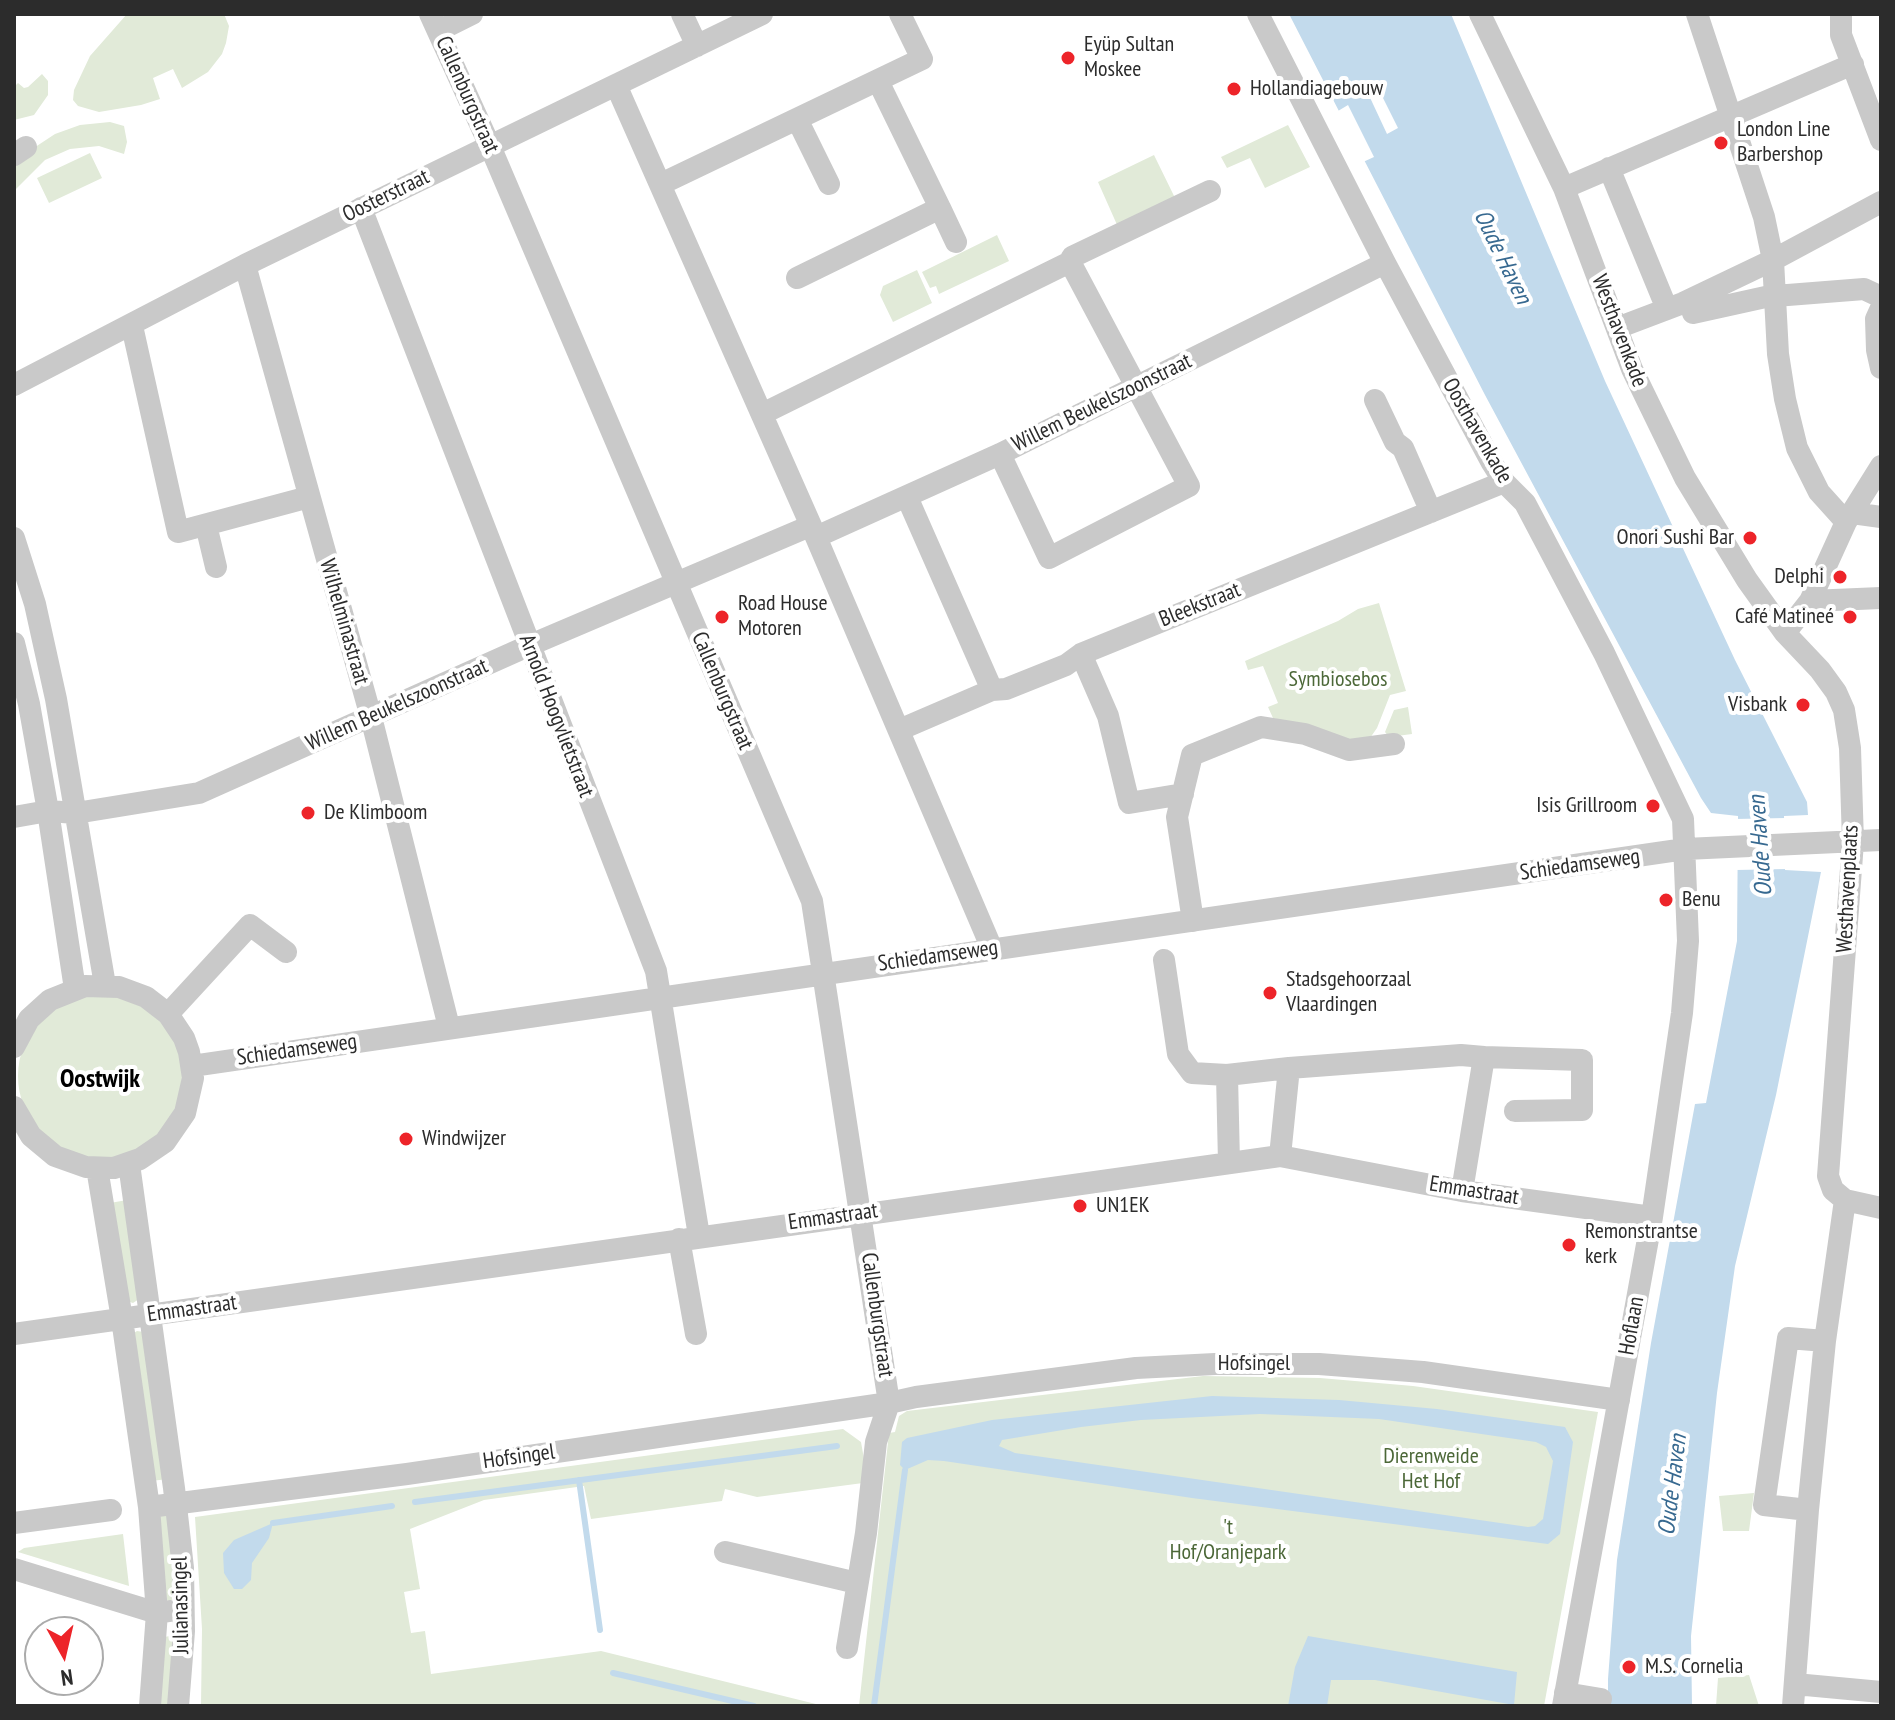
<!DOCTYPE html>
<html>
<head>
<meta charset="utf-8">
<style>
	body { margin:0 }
	#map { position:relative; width:1895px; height:1720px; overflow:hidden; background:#fff; font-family:"PT Sans Narrow",sans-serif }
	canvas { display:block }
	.frame { position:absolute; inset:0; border:16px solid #2c2c2c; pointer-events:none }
	.north { position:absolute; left:24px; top:1616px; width:80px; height:80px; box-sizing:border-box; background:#fff; border:2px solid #ababab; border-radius:50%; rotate:172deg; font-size:22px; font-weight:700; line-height:32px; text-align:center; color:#2c2c2c }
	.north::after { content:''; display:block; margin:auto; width:28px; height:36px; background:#ed2429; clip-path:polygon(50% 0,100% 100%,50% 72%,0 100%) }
</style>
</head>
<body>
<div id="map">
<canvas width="1895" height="1720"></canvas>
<div class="frame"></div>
<div class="north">N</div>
</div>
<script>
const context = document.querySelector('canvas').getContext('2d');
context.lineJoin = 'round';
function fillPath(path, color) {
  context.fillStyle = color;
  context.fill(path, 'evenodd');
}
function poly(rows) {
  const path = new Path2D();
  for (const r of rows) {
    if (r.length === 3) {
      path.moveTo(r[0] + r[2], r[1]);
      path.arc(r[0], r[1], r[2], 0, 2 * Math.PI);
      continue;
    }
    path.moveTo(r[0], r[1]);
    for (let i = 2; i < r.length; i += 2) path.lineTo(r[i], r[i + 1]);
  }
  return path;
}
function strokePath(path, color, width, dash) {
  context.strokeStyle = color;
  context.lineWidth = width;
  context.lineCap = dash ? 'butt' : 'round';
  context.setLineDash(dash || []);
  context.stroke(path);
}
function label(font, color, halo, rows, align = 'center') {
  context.font = font + ' "PT Sans Narrow",sans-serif';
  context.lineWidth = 8;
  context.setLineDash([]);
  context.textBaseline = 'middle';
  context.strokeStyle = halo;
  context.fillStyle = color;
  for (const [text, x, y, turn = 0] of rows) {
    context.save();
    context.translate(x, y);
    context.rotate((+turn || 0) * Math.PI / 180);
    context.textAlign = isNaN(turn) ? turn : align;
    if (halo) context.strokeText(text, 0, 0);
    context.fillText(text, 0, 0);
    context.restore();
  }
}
const green = poly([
	[127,14,224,14,229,26,226,43,222,54,208,72,182,88,173,69,153,78,160,99,141,105,99,112,78,106,73,100,74,90,90,56],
	[42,74,48,81,48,95,34,115,14,120,14,87,18,83,24,88,28,87],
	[110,122,124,126,127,142,124,154,99,146,70,149,45,160,14,191,14,161,55,134,80,125],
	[1288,125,1310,167,1265,188,1250,158,1227,168,1221,157],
	[90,153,102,178,49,203,37,178],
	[1154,155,1176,200,1118,227,1098,182],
	[997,235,1009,261,939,294,936,286,930,288,922,272],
	[917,270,932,303,893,322,880,295,883,286],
	[1379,603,1406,691,1390,695,1377,728,1370,738,1352,741,1273,718,1268,707,1278,703,1263,666,1248,670,1245,661,1338,621,1358,609],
	[1408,707,1412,734,1389,737,1385,732,1394,710],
	[100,1076,82],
	[127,1200,139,1299,133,1303,127,1301,110,1203],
	[137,1331,144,1332,168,1479,151,1481,132,1334],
	[1203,1376,1320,1378,1413,1386,1598,1412,1544,1706,859,1706,889,1433,895,1432,899,1416,907,1411],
	[843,1429,861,1442,864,1459,863,1483,757,1497,725,1489,722,1501,591,1519,584,1486,484,1500,410,1529,420,1589,404,1592,411,1633,425,1631,431,1674,601,1651,824,1706,201,1706,202,1629,195,1517],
	[1754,1493,1749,1531,1723,1531,1719,1496],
	[165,1514,169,1515,176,1598,169,1601,163,1599,159,1517],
	[123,1534,129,1586,18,1552,24,1548],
	[179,1635,172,1706,157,1706,163,1637],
	[1749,1675,1759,1706,1716,1706,1718,1678]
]);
const water = poly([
	[1289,14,1451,14,1605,381,1735,660,1807,802,1808,815,1784,816,1785,870,1821,872,1776,1095,1735,1266,1717,1393,1691,1636,1692,1706,1608,1706,1608,1679,1617,1560,1651,1343,1695,1104,1706,1103,1737,941,1738,816,1711,813,1701,798,1485,395],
	[1212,1396,1339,1400,1437,1409,1565,1427,1573,1442,1560,1534,1548,1544,1192,1498,944,1461,928,1460,905,1470,900,1465,902,1442,907,1438,992,1420],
	[1260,1414,1379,1419,1536,1442,1546,1447,1553,1461,1543,1519,1535,1526,1528,1527,1015,1453,999,1446,1002,1440,1081,1427,1141,1420],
	[273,1523,269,1538,252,1563,251,1580,242,1589,234,1589,224,1573,223,1553,234,1540],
	[1308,1636,1517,1672,1514,1705,1375,1680,1331,1680,1327,1706,1288,1706,1295,1667]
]);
const pier = poly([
	[1376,84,1398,128,1387,134,1366,89],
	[1348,105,1374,157,1363,162,1338,111],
	[1786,818,1787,869,1736,870,1735,819]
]);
const stream = poly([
	[579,1480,600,1630],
	[415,1502,837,1446],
	[273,1523,392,1506],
	[613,1673,754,1706],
	[874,1706,905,1470]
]);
const minor = poly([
	[430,14,490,146,812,901,889,1403,876,1442,866,1533,847,1648],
	[682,14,697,46],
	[1258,14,1385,263,1492,463,1504,482,1525,503,1604,653,1683,819,1688,941,1682,1013,1652,1217,1563,1706],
	[1480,14,1564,188,1632,369,1685,478,1747,580,1785,633,1820,670,1836,692,1844,710,1850,748,1853,842,1828,1176,1833,1190,1845,1200,1881,1208],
	[1697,14,1764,217,1773,260,1778,354,1785,399,1797,448,1819,492,1846,522],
	[1841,14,1841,35,1881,140],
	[438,31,472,14],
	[616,85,816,537,992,949],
	[797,119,829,184],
	[14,155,26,147],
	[1609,168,1667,309],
	[661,184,922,59,900,14],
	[1564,188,1853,64],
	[361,208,656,971,699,1236],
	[940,208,956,242],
	[1070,262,1072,257,1210,191],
	[245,265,371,717,449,1027],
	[797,278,940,208,878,81],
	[1775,296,1864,289,1881,297],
	[1881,308,1876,319,1877,350,1881,368],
	[1693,313,1770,296],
	[132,326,178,532,309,497],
	[1617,328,1683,303,1773,260,1881,202],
	[14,385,245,265,762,14],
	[1375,400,1395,442,1403,448,1431,512],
	[762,414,1070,262,1189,486,1049,558,1000,454],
	[907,497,992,690],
	[1852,513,1881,517],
	[206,525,216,567],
	[816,537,1000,454,1385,263],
	[14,538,35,604,56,699,105,985],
	[1810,601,1881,598],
	[1785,633,1810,601,1846,522,1881,466],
	[14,643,29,704,48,811,75,989],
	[1081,654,1108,716,1129,803,1183,794],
	[899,730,992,690,1006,689,1066,665,1081,654,1504,482],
	[14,817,48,811,76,813,199,793,528,646,810,526],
	[1193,921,1177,817,1192,755,1261,727,1305,734,1349,750,1394,744],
	[1164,960,1178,1054,1192,1073,1227,1075],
	[168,1014,250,925,286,952],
	[14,1047,29,1019,50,1000,85,986,119,987,146,997,168,1014,184,1038,189,1052,193,1078,185,1113,165,1142,140,1159,114,1168,86,1167,55,1156,31,1136,14,1107],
	[1484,1057,1582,1060,1582,1110,1515,1111],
	[192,1066,1685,849,1881,840],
	[1280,1156,1289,1068,1461,1055,1484,1057,1462,1191],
	[1229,1163,1227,1075,1289,1068],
	[129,1164,174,1488,183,1568,184,1631,178,1706],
	[97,1168,122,1319,149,1507,157,1613,150,1706],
	[679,1239,696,1334],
	[14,1334,1280,1156,1462,1191,1652,1217],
	[149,1507,407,1474,889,1403,916,1397,1136,1368,1215,1364,1319,1364,1423,1372,1619,1400],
	[1808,1510,1764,1505,1788,1338,1825,1341],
	[14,1523,111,1510],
	[725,1552,857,1583],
	[14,1569,157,1613,170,1611],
	[1795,1684,1881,1692],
	[1565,1693,1601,1699],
	[1793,1706,1808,1510,1825,1341,1845,1200]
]);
const markers = [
	[1068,58,8,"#ed2429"],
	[1234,89,8,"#ed2429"],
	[1721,143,8,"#ed2429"],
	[1750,538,8,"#ed2429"],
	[1840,577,8,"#ed2429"],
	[722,617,8,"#ed2429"],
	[1850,617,8,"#ed2429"],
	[1803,705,8,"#ed2429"],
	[1653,806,8,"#ed2429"],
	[308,813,8,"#ed2429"],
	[1666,900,8,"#ed2429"],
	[1270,993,8,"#ed2429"],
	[406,1139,8,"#ed2429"],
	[1080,1206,8,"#ed2429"],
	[1569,1245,8,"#ed2429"],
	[1629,1667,8,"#ed2429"]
];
const poiNames = [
	["Eyüp Sultan",1084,45],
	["Moskee",1084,70],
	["Hollandiagebouw",1250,89],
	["London Line",1737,130],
	["Barbershop",1737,155],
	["Onori Sushi Bar",1734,538,"right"],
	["Delphi",1824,577,"right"],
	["Road House",738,604],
	["Motoren",738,629],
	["Café Matineé",1834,617,"right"],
	["Visbank",1787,705,"right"],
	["Isis Grillroom",1637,806,"right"],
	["De Klimboom",324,813],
	["Benu",1682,900],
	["Stadsgehoorzaal",1286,980],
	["Vlaardingen",1286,1005],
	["Windwijzer",422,1139],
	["UN1EK",1096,1206],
	["Remonstrantse",1585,1232],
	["kerk",1585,1257],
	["M.S. Cornelia",1645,1667]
];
const streetNames = [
	["Callenburgstraat",467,95,66],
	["Oosterstraat",386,196,-26],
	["Westhavenkade",1619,331,69],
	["Willem Beukelszoonstraat",1102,403,-26],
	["Oosthavenkade",1477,431,60],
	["Bleekstraat",1200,605,-22],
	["Wilhelminastraat",344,622,74],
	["Callenburgstraat",722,691,67],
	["Willem Beukelszoonstraat",397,705,-24],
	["Arnold Hoogvlietstraat",556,716,69],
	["Schiedamseweg",1580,865,-8],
	["Westhavenplaats",1848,889,-87],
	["Schiedamseweg",938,956,-8],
	["Schiedamseweg",297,1050,-8],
	["Emmastraat",1474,1191,9],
	["Emmastraat",833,1217,-8],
	["Emmastraat",192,1309,-8],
	["Callenburgstraat",877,1315,82],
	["Hoflaan",1632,1326,-80],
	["Hofsingel",1254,1364],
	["Hofsingel",519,1457,-8],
	["Julianasingel",181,1605,-91]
];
const parkNames = [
	["Symbiosebos",1338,680],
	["Dierenweide",1431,1457],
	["Het Hof",1431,1482],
	["'t",1228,1528],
	["Hof/Oranjepark",1228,1553]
];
const waterNames = [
	["Oude Haven",1502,257,64],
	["Oude Haven",1761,846,-94],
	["Oude Haven",1673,1485,-83]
];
const quarterNames = [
	["Oostwijk",100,1080]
];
fillPath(green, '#e1ead8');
fillPath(water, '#c2daec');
fillPath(pier, '#fff');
strokePath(stream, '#c2daec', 6);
strokePath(minor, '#c9c9c9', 22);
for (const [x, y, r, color] of markers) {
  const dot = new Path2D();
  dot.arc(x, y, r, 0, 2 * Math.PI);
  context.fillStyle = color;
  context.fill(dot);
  strokePath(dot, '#fff', 3);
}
label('22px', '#2c2c2c', '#fff', poiNames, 'left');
label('22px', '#2c2c2c', '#fff', streetNames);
label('22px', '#4c6838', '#fff', parkNames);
label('italic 24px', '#376990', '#fff', waterNames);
label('bold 26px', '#000', '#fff', quarterNames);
</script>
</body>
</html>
